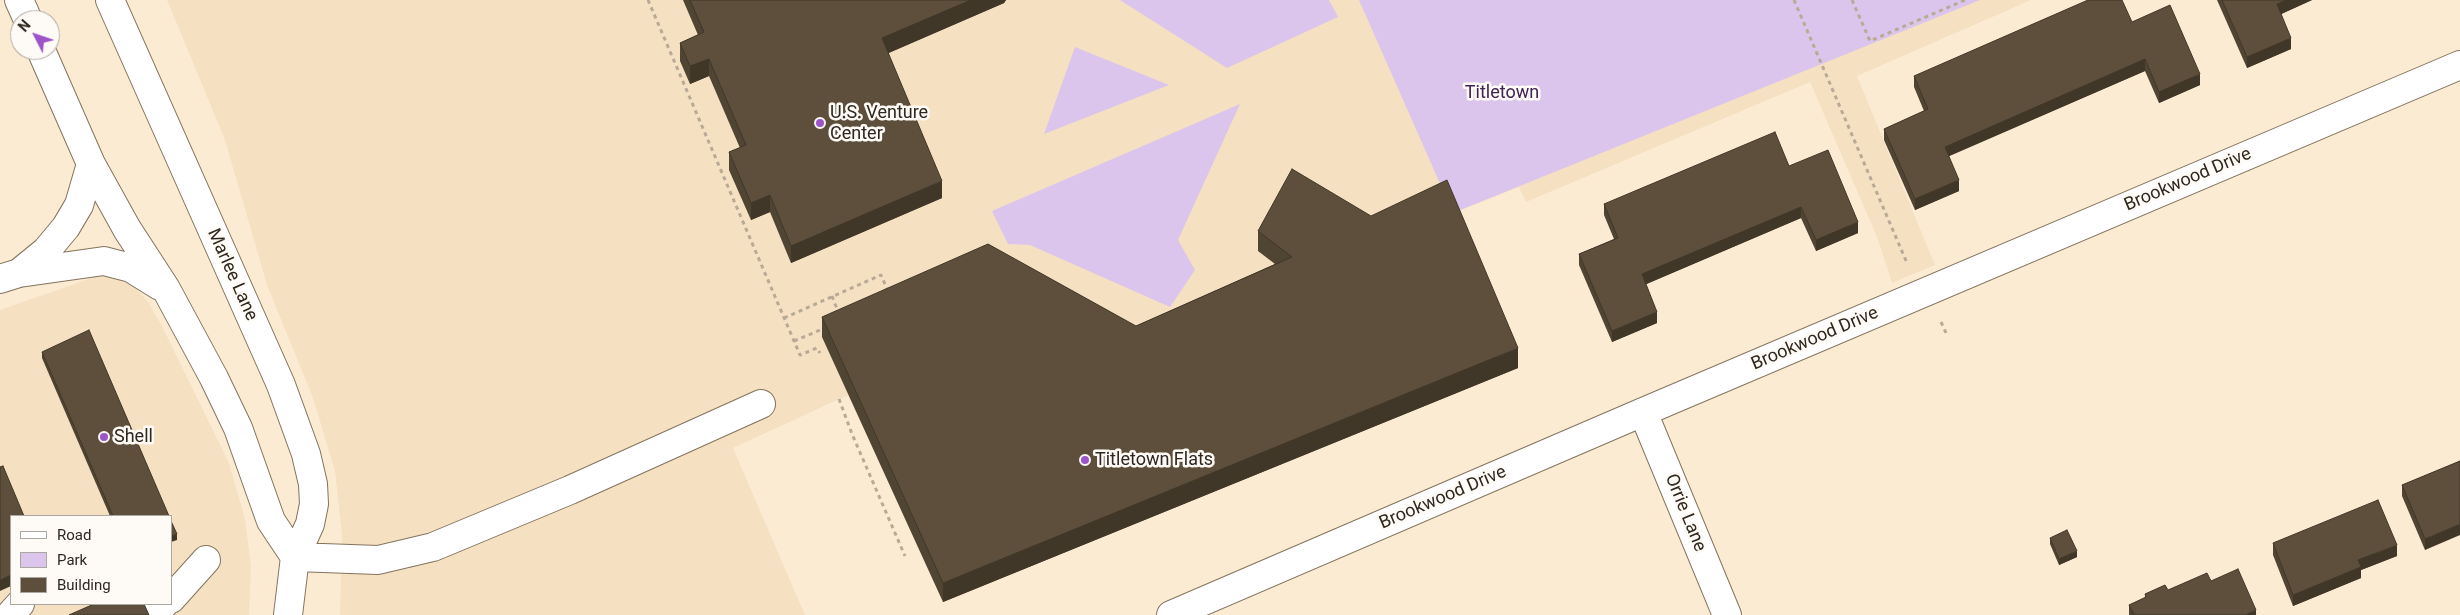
<!DOCTYPE html>
<html>
<head>
<meta charset="utf-8">
<style>
	body { margin:0 }
	#map { position:relative; width:2460px; height:615px; overflow:hidden; background:#fcebd3; font-family:Roboto,sans-serif }
	canvas { display:block }
	.legend { position:absolute; left:10px; top:515px; width:162px; height:90px; box-sizing:border-box; background:#fefbf6; border:1px solid #aaa6a0; margin:0; padding:6px 9px; list-style:none; font-size:15px; color:#2d271e }
	.legend li { display:flex; align-items:center; gap:10px; height:25px }
	.legend b { width:25px; border:1px solid #aaa6a0 }
	.north { position:absolute; left:10px; top:10px; width:50px; height:50px; box-sizing:border-box; background:#fefbf6; border:1px solid #aaa6a0; border-radius:50%; rotate:311deg; font-size:14px; font-weight:700; line-height:20px; text-align:center; color:#2d271e }
	.north::after { content:''; display:block; margin:auto; width:18px; height:22px; background:#9c54c8; clip-path:polygon(50% 0,100% 100%,50% 72%,0 100%) }
</style>
</head>
<body>
<div id="map">
<canvas width="2460" height="615"></canvas>
<ul class="legend">
<li><b style="height:6px;background:#fff"></b>Road</li>
<li><b style="height:14px;background:#dcc5ec"></b>Park</li>
<li><b style="height:14px;background:#5d4f3b"></b>Building</li>
</ul>
<div class="north">N</div>
</div>
<script>
const context = document.querySelector('canvas').getContext('2d');
context.lineJoin = 'round';
function fillPath(path, color) {
  context.fillStyle = color;
  context.fill(path, 'evenodd');
}
function poly(rows) {
  const path = new Path2D();
  for (const r of rows) {
    path.moveTo(r[0], r[1]);
    for (let i = 2; i < r.length; i += 2) path.lineTo(r[i], r[i + 1]);
  }
  return path;
}
function strokePath(path, color, width, dash) {
  context.strokeStyle = color;
  context.lineWidth = width;
  context.lineCap = dash ? 'butt' : 'round';
  context.setLineDash(dash || []);
  context.stroke(path);
}
function label(font, color, halo, rows, align = 'center') {
  context.font = font + ' Roboto,sans-serif';
  context.lineWidth = 5;
  context.setLineDash([]);
  context.textBaseline = 'middle';
  context.strokeStyle = halo;
  context.fillStyle = color;
  for (const [text, x, y, turn = 0] of rows) {
    context.save();
    context.translate(x, y);
    context.rotate((+turn || 0) * Math.PI / 180);
    context.textAlign = isNaN(turn) ? turn : align;
    if (halo) context.strokeText(text, 0, 0);
    context.fillText(text, 0, 0);
    context.restore();
  }
}
const built = poly([
	[167,0,2031,0,1857,76,1935,265,1892,283,1877,237,1810,82,1526,202,1519,187,1292,277,1136,346,823,337,848,395,733,448,805,615,340,615,342,535,335,471,313,398,267,285,225,140],
	[97,276,115,276,134,286,148,302,162,326,229,463,245,519,251,567,249,615,0,615,0,310],
	[11,516,171,516,171,604,11,604]
]);
const green = poly([
	[1120,0,1329,0,1338,17,1227,68],
	[1359,0,1980,0,1453,213],
	[1075,47,1169,85,1044,134],
	[1240,104,1178,240,1195,270,1170,307,1030,245,1008,244,992,211]
]);
const path = poly([
	[648,0,800,355,817,348,820,353],
	[1794,0,1907,263],
	[1852,0,1870,41,1965,0],
	[832,296,839,314],
	[784,318,881,275,888,291],
	[1941,322,1947,335],
	[794,341,825,328],
	[839,399,852,434,905,556]
]);
const minor = poly([
	[19,0,28,20],
	[110,0,281,385,306,454,313,484,314,504,310,524,295,557,288,615],
	[41,50,91,164,127,229,166,289,214,378,238,428,271,521,295,557],
	[19,273,46,251,66,227,79,205,91,164],
	[0,279,19,273,104,261,131,268,160,286],
	[1643,412,1727,615],
	[295,557,378,560,433,547,570,490,761,404],
	[171,599,206,560],
	[10,615,20,604],
	[140,615,164,604],
	[1171,615,1643,412,2460,65]
]);
const wall = poly([
	[683,0,1006,0,1004,3,888,53,942,198,791,263,770,212,751,220,729,170,729,152,740,148,709,76,690,84,680,61,680,43,698,35],
	[2217,0,2312,0,2281,14,2291,49,2247,68],
	[2132,22,2200,85,2159,103,2145,71,1948,156,1959,191,1915,210,1884,140,1884,129,1924,111,1914,87,1914,76],
	[1789,166,1858,233,1816,251,1801,218,1646,284,1657,323,1612,342,1579,265,1579,254,1614,239,1604,215,1604,204],
	[1258,231,1518,368,943,602,822,337,822,317,1136,326,1275,264,1258,251],
	[42,352,169,516,110,516,42,358],
	[2460,461,2425,550,2402,496,2402,485],
	[2050,538,2077,557,2059,565,2050,544],
	[2273,543,2397,556,2361,570,2361,578,2293,606,2273,555],
	[2211,581,2256,615,2129,615,2129,605,2145,598,2145,594,2168,590]
]);
const shadedWall = poly([
	[971,0,1006,0,1004,3,882,56,882,38],
	[2287,0,2312,0,2277,16,2277,4],
	[2291,38,2291,49,2247,68,2247,57],
	[709,59,709,76,690,84,690,66],
	[2145,59,2145,71,1945,158,1945,147],
	[2200,74,2200,85,2159,103,2159,92],
	[1959,180,1959,191,1915,210,1915,199],
	[942,181,942,198,791,263,791,246],
	[770,195,770,212,751,220,751,203],
	[1801,207,1801,218,1642,286,1642,274],
	[1858,222,1858,233,1816,251,1816,240],
	[1657,312,1657,323,1612,342,1612,331],
	[1518,348,1518,368,943,602,943,583],
	[2460,524,2460,535,2425,550,2425,539],
	[177,534,177,540,171,542,171,536],
	[2397,545,2397,556,2361,570,2361,578,2293,606,2293,595,2358,560],
	[2077,551,2077,557,2059,565,2059,559],
	[11,575,11,586,0,591,0,580],
	[2256,610,2256,615,2246,615]
]);
const building = poly([
	[690,0,971,0,882,38,942,181,791,246,770,195,751,203,729,152,746,145,709,59,690,66,680,43,704,32,690,0],
	[2088,0,2122,0,2132,22,2170,5,2200,74,2159,92,2145,59,1945,147,1959,180,1915,199,1884,129,1928,109,1914,76,2088,0],
	[2222,0,2287,0,2277,4,2291,38,2247,57,2222,0],
	[1775,132,1789,166,1828,150,1858,222,1816,240,1801,207,1642,274,1657,312,1612,331,1579,254,1618,238,1604,204,1775,132],
	[1292,169,1371,216,1447,180,1518,348,943,583,822,317,988,244,1136,326,1292,257,1258,231,1292,169],
	[89,330,169,516,113,516,42,352,89,330],
	[2460,461,2460,524,2425,539,2402,485,2460,461],
	[3,466,24,516,11,516,11,575,0,580,0,467,3,466],
	[2378,500,2397,545,2358,560,2361,567,2293,595,2273,543,2378,500],
	[171,521,177,534,171,536,171,521],
	[2067,530,2077,551,2059,559,2050,538,2067,530],
	[2238,569,2256,610,2246,615,2134,615,2129,605,2146,597,2145,594,2165,585,2168,590,2207,573,2211,581,2238,569],
	[94,604,144,604,149,615,69,615,94,604]
]);
const markers = [
	[820,123,5,"#9c54c8"],
	[104,437,5,"#9c54c8"],
	[1085,460,5,"#9c54c8"]
];
const parkNames = [
	["Titletown",1502,93]
];
const poiNames = [
	["U.S. Venture",830,113],
	["Center",830,134],
	["Shell",114,437],
	["Titletown Flats",1095,460]
];
const streetNames = [
	["Brookwood Drive",2188,180,-23],
	["Marlee Lane",232,275,66],
	["Brookwood Drive",1815,339,-23],
	["Brookwood Drive",1443,498,-23],
	["Orrie Lane",1685,513,68]
];
fillPath(built, '#f5e0c2');
fillPath(green, '#dcc5ec');
strokePath(minor, '#82745e', 30);
strokePath(path, '#b8aa97', 3, [4, 4]);
strokePath(minor, '#fff', 28);
fillPath(wall, '#504433');
fillPath(shadedWall, '#413729');
fillPath(building, '#5d4f3b');
strokePath(building, '#413729', 1);
for (const [x, y, r, color] of markers) {
  const dot = new Path2D();
  dot.arc(x, y, r, 0, 2 * Math.PI);
  context.fillStyle = color;
  context.fill(dot);
  strokePath(dot, '#fefbf6', 2);
}
label('18px', '#412254', '#fefbf6', parkNames);
label('18px', '#2d271e', '#fefbf6', poiNames, 'left');
label('18px', '#2d271e', '#fefbf6', streetNames);
</script>
</body>
</html>
